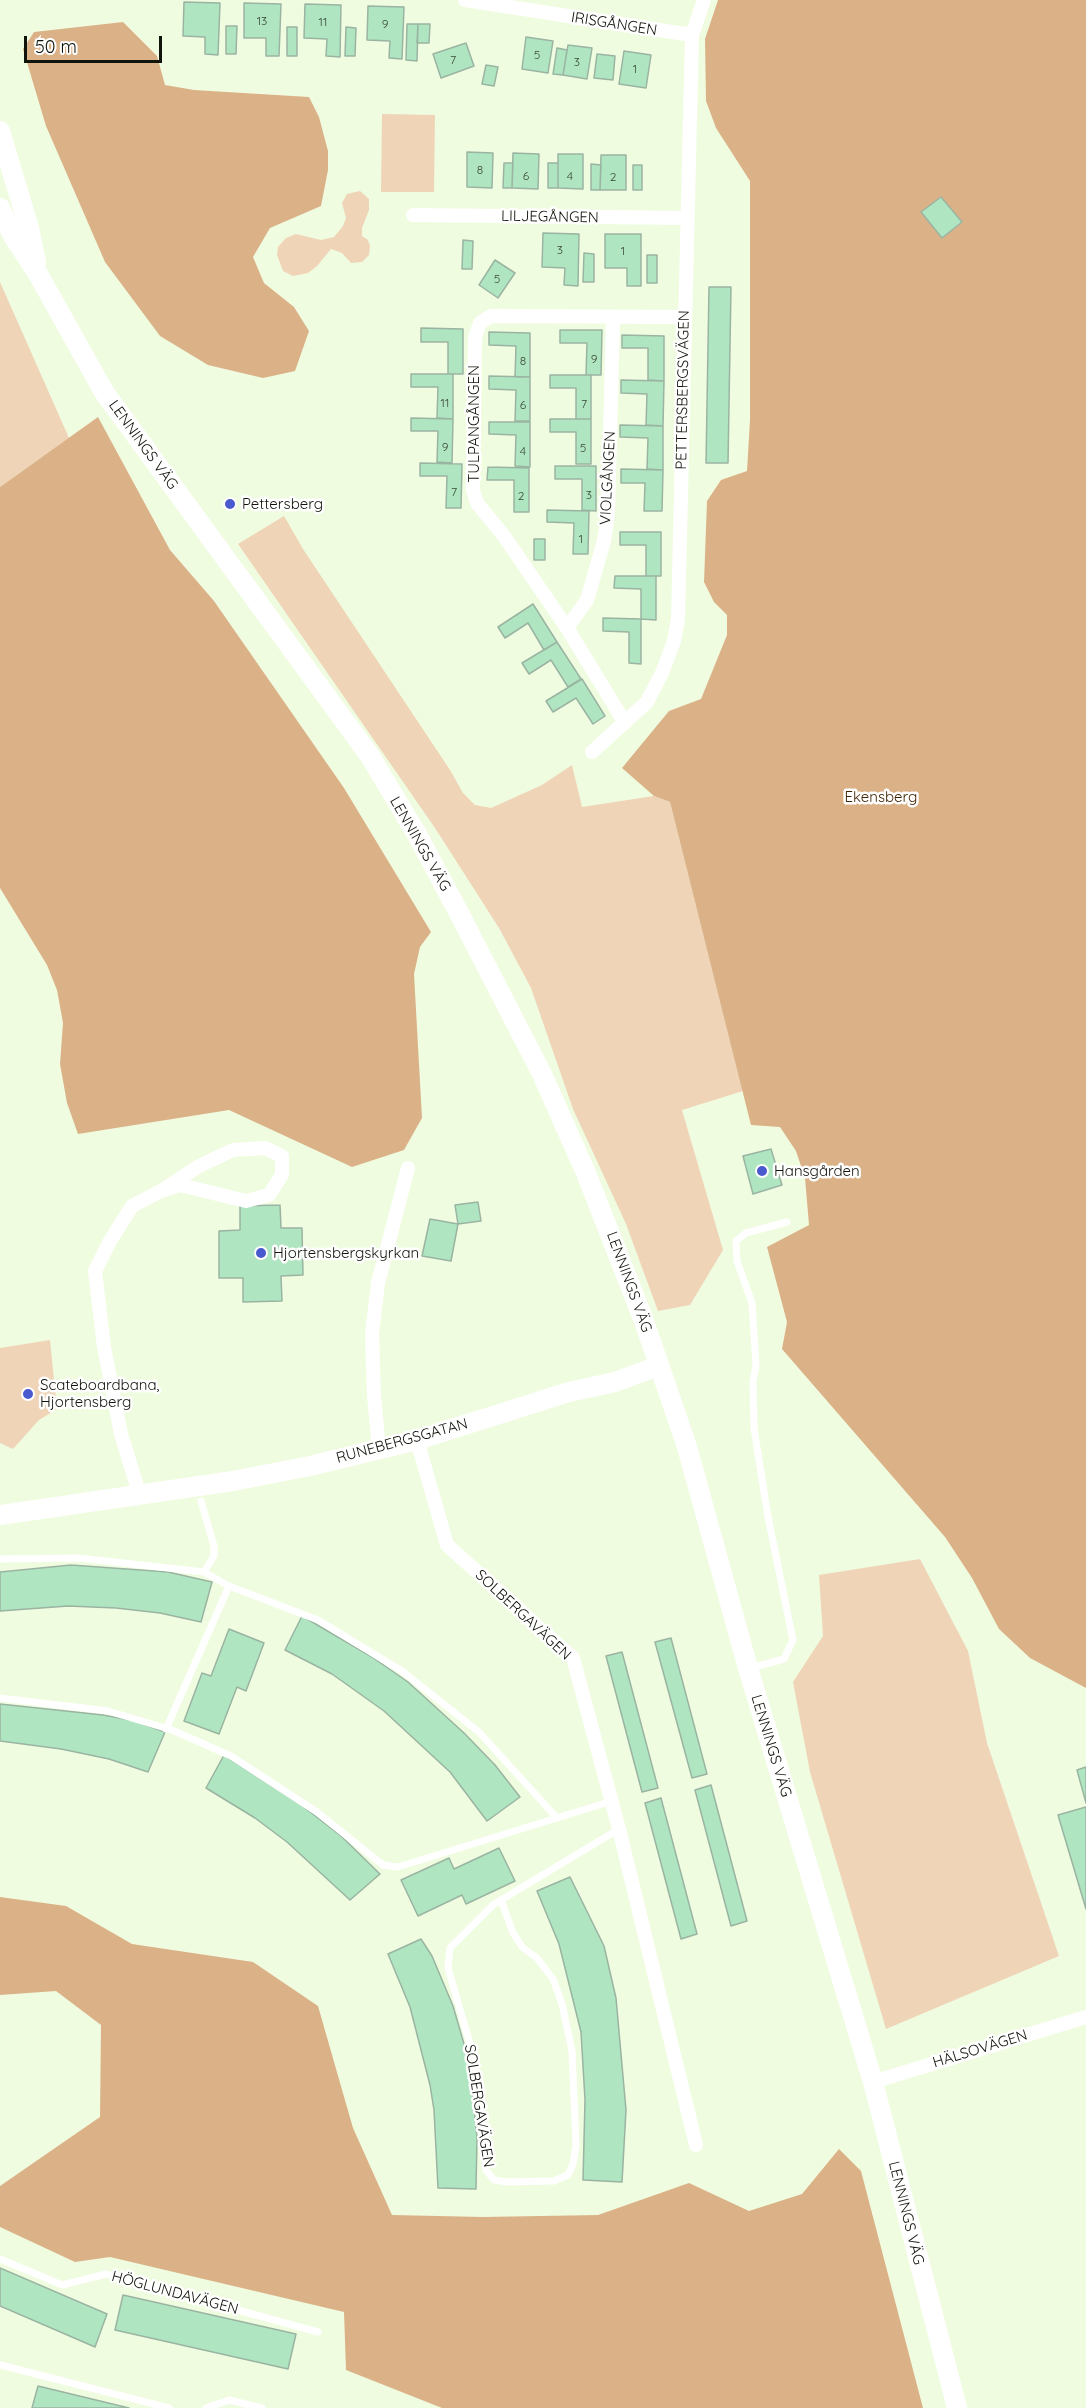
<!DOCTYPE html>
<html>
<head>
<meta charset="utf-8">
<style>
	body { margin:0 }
	#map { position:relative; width:1086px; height:2408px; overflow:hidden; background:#f0fce0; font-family:Quicksand,sans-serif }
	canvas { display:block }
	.scale { position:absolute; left:24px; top:36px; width:138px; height:27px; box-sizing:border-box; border:3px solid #11140b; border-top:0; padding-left:8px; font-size:18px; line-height:21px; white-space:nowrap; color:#11140b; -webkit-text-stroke:4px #fff; paint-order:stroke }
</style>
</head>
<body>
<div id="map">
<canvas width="1086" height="2408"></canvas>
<div class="scale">50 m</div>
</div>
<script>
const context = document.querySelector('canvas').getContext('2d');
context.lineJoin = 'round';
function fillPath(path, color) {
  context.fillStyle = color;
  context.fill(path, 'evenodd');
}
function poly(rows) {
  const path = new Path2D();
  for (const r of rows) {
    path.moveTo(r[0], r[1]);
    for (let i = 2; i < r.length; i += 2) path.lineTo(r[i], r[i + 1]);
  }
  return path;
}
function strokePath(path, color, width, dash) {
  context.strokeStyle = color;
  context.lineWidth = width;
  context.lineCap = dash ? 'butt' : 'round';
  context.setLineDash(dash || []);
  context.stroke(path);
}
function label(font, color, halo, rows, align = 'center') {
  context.font = font + ' Quicksand,sans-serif';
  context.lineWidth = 5;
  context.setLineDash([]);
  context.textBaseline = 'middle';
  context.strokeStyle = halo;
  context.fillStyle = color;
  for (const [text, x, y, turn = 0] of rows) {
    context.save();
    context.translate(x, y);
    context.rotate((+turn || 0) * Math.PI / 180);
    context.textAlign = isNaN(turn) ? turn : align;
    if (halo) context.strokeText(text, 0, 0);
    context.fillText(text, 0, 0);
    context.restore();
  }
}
const green = poly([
	[382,114,435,115,434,192,381,192],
	[360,191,369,199,369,210,362,228,362,236,368,240,370,246,369,255,362,262,351,263,342,253,331,249,317,266,308,273,293,276,283,271,277,255,278,247,286,238,296,234,321,240,334,237,343,226,346,218,342,203,347,194],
	[0,282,69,438,0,487],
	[284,516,303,549,450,770,463,793,475,805,491,808,542,785,572,765,582,807,654,796,670,802,743,1091,682,1110,723,1250,690,1305,658,1311,626,1224,573,1109,531,988,499,928,435,828,238,544],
	[50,1340,57,1409,39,1420,13,1449,0,1443,0,1348],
	[920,1559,968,1651,987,1743,1059,1956,886,2029,810,1772,793,1682,823,1636,819,1575]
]);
const forest = poly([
	[718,0,1086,0,1086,1688,1030,1658,999,1629,972,1578,945,1537,782,1349,787,1322,767,1247,809,1225,805,1178,796,1151,780,1127,751,1125,670,802,654,796,622,768,669,711,701,699,727,635,727,615,714,602,704,582,707,501,721,480,747,471,750,420,750,181,716,128,706,101,705,39],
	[123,22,157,56,165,85,194,90,309,97,319,117,328,151,328,170,321,206,270,228,253,257,264,283,294,307,309,331,295,371,263,378,208,365,160,336,105,262,46,126,23,49,34,32],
	[98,417,170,550,214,601,344,788,431,932,420,947,414,974,422,1118,404,1150,352,1167,229,1110,78,1134,67,1103,60,1064,63,1023,57,990,47,965,0,888,0,487],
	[0,1897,66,1906,132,1944,253,1962,318,2006,353,2128,392,2215,483,2217,598,2215,689,2183,749,2211,802,2194,839,2149,861,2171,923,2408,442,2408,346,2370,344,2312,110,2257,75,2262,0,2227,0,2186,100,2117,101,2025,56,1991,0,1995]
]);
const building = poly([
	[184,2,220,3,218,55,205,54,205,37,183,36,184,2],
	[244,3,281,4,279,56,266,56,266,38,244,38,244,3],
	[305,4,341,5,340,57,326,56,327,39,304,38,305,4],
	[368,6,404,7,402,59,389,58,390,41,367,40,368,6],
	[407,24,418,24,417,61,406,60,407,24],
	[418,24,430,24,429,43,417,43,418,24],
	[226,26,237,26,236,54,226,54,226,26],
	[287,27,297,27,297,56,287,56,287,27],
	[346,27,356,28,355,56,345,56,346,27],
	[526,37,553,41,548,73,522,69,526,37],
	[466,43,474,66,441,78,433,54,466,43],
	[568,45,592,48,587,79,563,75,568,45],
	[557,48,567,50,563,75,553,74,557,48],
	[624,51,651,55,646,88,619,84,624,51],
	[597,54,615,56,613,80,594,78,597,54],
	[486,65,498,67,494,86,482,84,486,65],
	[467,152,493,153,492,188,467,187,467,152],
	[513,153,539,154,538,189,512,188,513,153],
	[558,154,583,154,583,189,558,188,558,154],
	[601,155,626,155,626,190,600,190,601,155],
	[504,163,513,163,512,188,503,188,504,163],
	[548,163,558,163,558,188,548,188,548,163],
	[591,164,601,165,600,190,591,190,591,164],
	[633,165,642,165,642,190,633,190,633,165],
	[941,197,962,222,942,238,921,212,941,197],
	[543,233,579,234,578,286,564,285,565,268,542,267,543,233],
	[605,234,641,234,641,286,627,286,627,268,605,268,605,234],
	[463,240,473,241,472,269,462,269,463,240],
	[584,253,594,254,594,282,583,282,584,253],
	[647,255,657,255,657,283,647,283,647,255],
	[495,260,515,273,498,298,479,285,495,260],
	[709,287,731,287,728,463,706,463,709,287],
	[421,328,463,329,463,374,448,374,448,342,421,342,421,328],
	[560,330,602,330,601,375,586,375,587,343,560,343,560,330],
	[489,332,530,333,530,377,515,377,516,346,489,345,489,332],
	[622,335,664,336,664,381,648,380,648,348,622,348,622,335],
	[411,374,453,374,453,419,437,418,438,387,411,387,411,374],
	[550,375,591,375,591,419,576,419,576,388,550,388,550,375],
	[489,376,530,377,530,421,515,421,516,390,489,389,489,376],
	[621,380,664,381,663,426,646,425,647,394,621,393,621,380],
	[411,418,453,419,452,463,437,462,438,431,411,431,411,418],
	[550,419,591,419,591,464,576,464,576,432,550,432,550,419],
	[489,422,530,422,530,467,515,466,516,435,489,434,489,422],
	[620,425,663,426,663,470,647,469,648,438,620,437,620,425],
	[420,463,462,464,461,508,446,508,447,476,420,476,420,463],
	[555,466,596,466,596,511,582,510,582,479,555,479,555,466],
	[488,467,529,468,529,512,514,512,514,480,487,480,488,467],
	[621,469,663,470,662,511,644,511,645,483,621,483,621,469],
	[547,510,589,511,588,554,573,554,574,523,547,522,547,510],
	[620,532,661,532,661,576,646,576,646,545,620,545,620,532],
	[534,539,545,539,545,560,534,560,534,539],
	[615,576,656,576,656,620,641,619,641,589,614,588,615,576],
	[533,604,557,642,544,650,528,623,505,638,498,627,533,604],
	[603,618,641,619,641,664,629,663,629,632,603,631,603,618],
	[557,642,581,679,568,687,551,660,529,674,522,663,557,642],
	[582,679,605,716,593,724,576,698,553,712,546,701,582,679],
	[771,1149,782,1185,753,1194,743,1156,771,1149],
	[478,1202,481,1221,458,1224,455,1205,478,1202],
	[280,1205,281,1228,302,1228,303,1275,281,1276,282,1301,243,1302,243,1278,219,1278,219,1231,240,1230,240,1206,280,1205],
	[430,1219,458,1224,451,1261,422,1256,430,1219],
	[71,1565,168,1572,212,1582,201,1622,160,1613,116,1608,68,1606,0,1611,0,1572,71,1565],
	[302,1616,372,1657,408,1682,464,1733,495,1765,520,1797,487,1821,450,1772,384,1711,332,1674,285,1650,302,1616],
	[229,1629,264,1643,246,1691,237,1687,219,1734,184,1721,202,1673,211,1676,229,1629],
	[671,1638,707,1774,692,1778,655,1642,671,1638],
	[622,1652,658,1788,642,1792,606,1656,622,1652],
	[0,1704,103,1715,135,1721,165,1732,148,1772,109,1759,61,1749,0,1741,0,1704],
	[224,1755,300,1804,341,1836,380,1874,350,1900,287,1842,255,1818,206,1788,224,1755],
	[1086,1767,1086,1803,1077,1770,1086,1767],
	[711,1785,747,1921,731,1926,695,1790,711,1785],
	[661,1798,697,1934,681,1939,645,1803,661,1798],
	[1086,1807,1086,1909,1058,1815,1086,1807],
	[499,1848,515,1881,466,1904,462,1895,418,1916,401,1880,449,1858,454,1869,499,1848],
	[570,1877,604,1946,616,1998,626,2110,622,2182,583,2180,585,2100,581,2032,559,1944,537,1891,570,1877],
	[421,1939,432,1956,453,2006,469,2061,477,2137,476,2189,438,2188,434,2110,430,2085,410,2007,388,1954,421,1939],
	[0,2268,107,2314,95,2347,0,2306,0,2268],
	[123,2295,296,2334,288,2369,115,2330,123,2295],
	[38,2386,129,2408,32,2408,38,2386]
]);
const lane = poly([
	[201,1501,214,1546,214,1556,204,1572],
	[0,1559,78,1558,204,1572,229,1586,318,1620,402,1671,479,1732,557,1818],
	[751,1668,784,1659,793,1640,768,1517,754,1428,753,1382,756,1365,752,1303,737,1261,736,1241,746,1233,787,1222],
	[0,1698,108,1711,172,1730,231,1756,317,1812,383,1865,398,1867,612,1801],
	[166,1729,229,1586],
	[501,1900,513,1933,523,1948,537,1958,553,1979,562,2004,572,2051,576,2145,573,2164,568,2175,554,2181,506,2182,494,2180,486,2170,475,2061,448,1968,450,1948,493,1905,501,1900,619,1829],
	[0,2259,62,2285,106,2274,318,2332],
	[0,2365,169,2408],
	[206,2408,229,2400,262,2408]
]);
const street = poly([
	[465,0,692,35],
	[413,215,687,218],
	[567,628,587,600,604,541,608,514,613,318],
	[625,723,567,628,504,536,477,503,473,490,475,337,480,323,491,316,685,317],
	[592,752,647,702,662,673,674,641,678,619,692,35,704,0],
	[417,1440,447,1545,573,1658,619,1829,696,2145],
	[379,1449,374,1396,372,1334,378,1283,408,1168],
	[140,1496,121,1434,104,1347,95,1271,110,1241,132,1206,161,1191,180,1185,246,1201,269,1195,282,1175,282,1156,265,1148,233,1150,199,1166,161,1191],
	[873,2082,1086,2017]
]);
const secondary = poly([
	[0,131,29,228,36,262],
	[0,208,13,236,38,274,104,392,370,756,419,838,460,915,542,1074,586,1173,644,1321,687,1447,748,1668,873,2082,957,2408],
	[0,1515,233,1481,310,1466,417,1440,569,1392,615,1382,658,1366]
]);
const markers = [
	[230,504,6,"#4959ce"],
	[762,1171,6,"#4959ce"],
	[261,1253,6,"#4959ce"],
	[28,1394,6,"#4959ce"]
];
const numberNames = [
	["13",262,21],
	["11",323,22],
	["9",385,24],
	["5",537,55],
	["7",453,60],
	["3",577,62],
	["1",635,69],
	["8",480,170],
	["6",526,176],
	["4",570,176],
	["2",613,177],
	["3",560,250],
	["1",623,251],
	["5",497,279],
	["9",594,359],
	["8",523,361],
	["11",445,403],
	["7",584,404],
	["6",523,405],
	["9",445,447],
	["5",583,448],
	["4",523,451],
	["7",454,492],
	["3",589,495],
	["2",521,496],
	["1",581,539]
];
const streetNames = [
	["IRISGÅNGEN",614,24,9],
	["LILJEGÅNGEN",550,217,1],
	["PETTERSBERGSVÄGEN",683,390,-89],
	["TULPANGÅNGEN",474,424,-90],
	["LENNINGS VÄG",143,445,54],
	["VIOLGÅNGEN",608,478,-87],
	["LENNINGS VÄG",420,844,60],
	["LENNINGS VÄG",629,1282,70],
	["RUNEBERGSGATAN",402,1441,-15],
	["SOLBERGAVÄGEN",523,1615,43],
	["LENNINGS VÄG",771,1746,73],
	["HÄLSOVÄGEN",980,2049,-17],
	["SOLBERGAVÄGEN",479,2106,81],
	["LENNINGS VÄG",906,2213,76],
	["HÖGLUNDAVÄGEN",175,2293,15]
];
const poiNames = [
	["Pettersberg",242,504],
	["Hansgården",774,1171],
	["Hjortensbergskyrkan",273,1253],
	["Scateboardbana,",40,1385],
	["Hjortensberg",40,1402]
];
const parkNames = [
	["Ekensberg",881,797]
];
fillPath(green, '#efd4b8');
fillPath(forest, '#dbb288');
fillPath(building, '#b0e5c1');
strokePath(building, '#9ab4a2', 1.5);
strokePath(lane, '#fff', 7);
strokePath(street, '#fff', 14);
strokePath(secondary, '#fff', 20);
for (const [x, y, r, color] of markers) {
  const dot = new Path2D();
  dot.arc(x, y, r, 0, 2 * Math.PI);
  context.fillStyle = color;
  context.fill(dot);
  strokePath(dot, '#fff', 2);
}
label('12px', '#394838', null, numberNames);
label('15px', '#11140b', '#fff', streetNames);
label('15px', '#11140b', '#fff', poiNames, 'left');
label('15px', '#3f2301', '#fff', parkNames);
</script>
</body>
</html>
